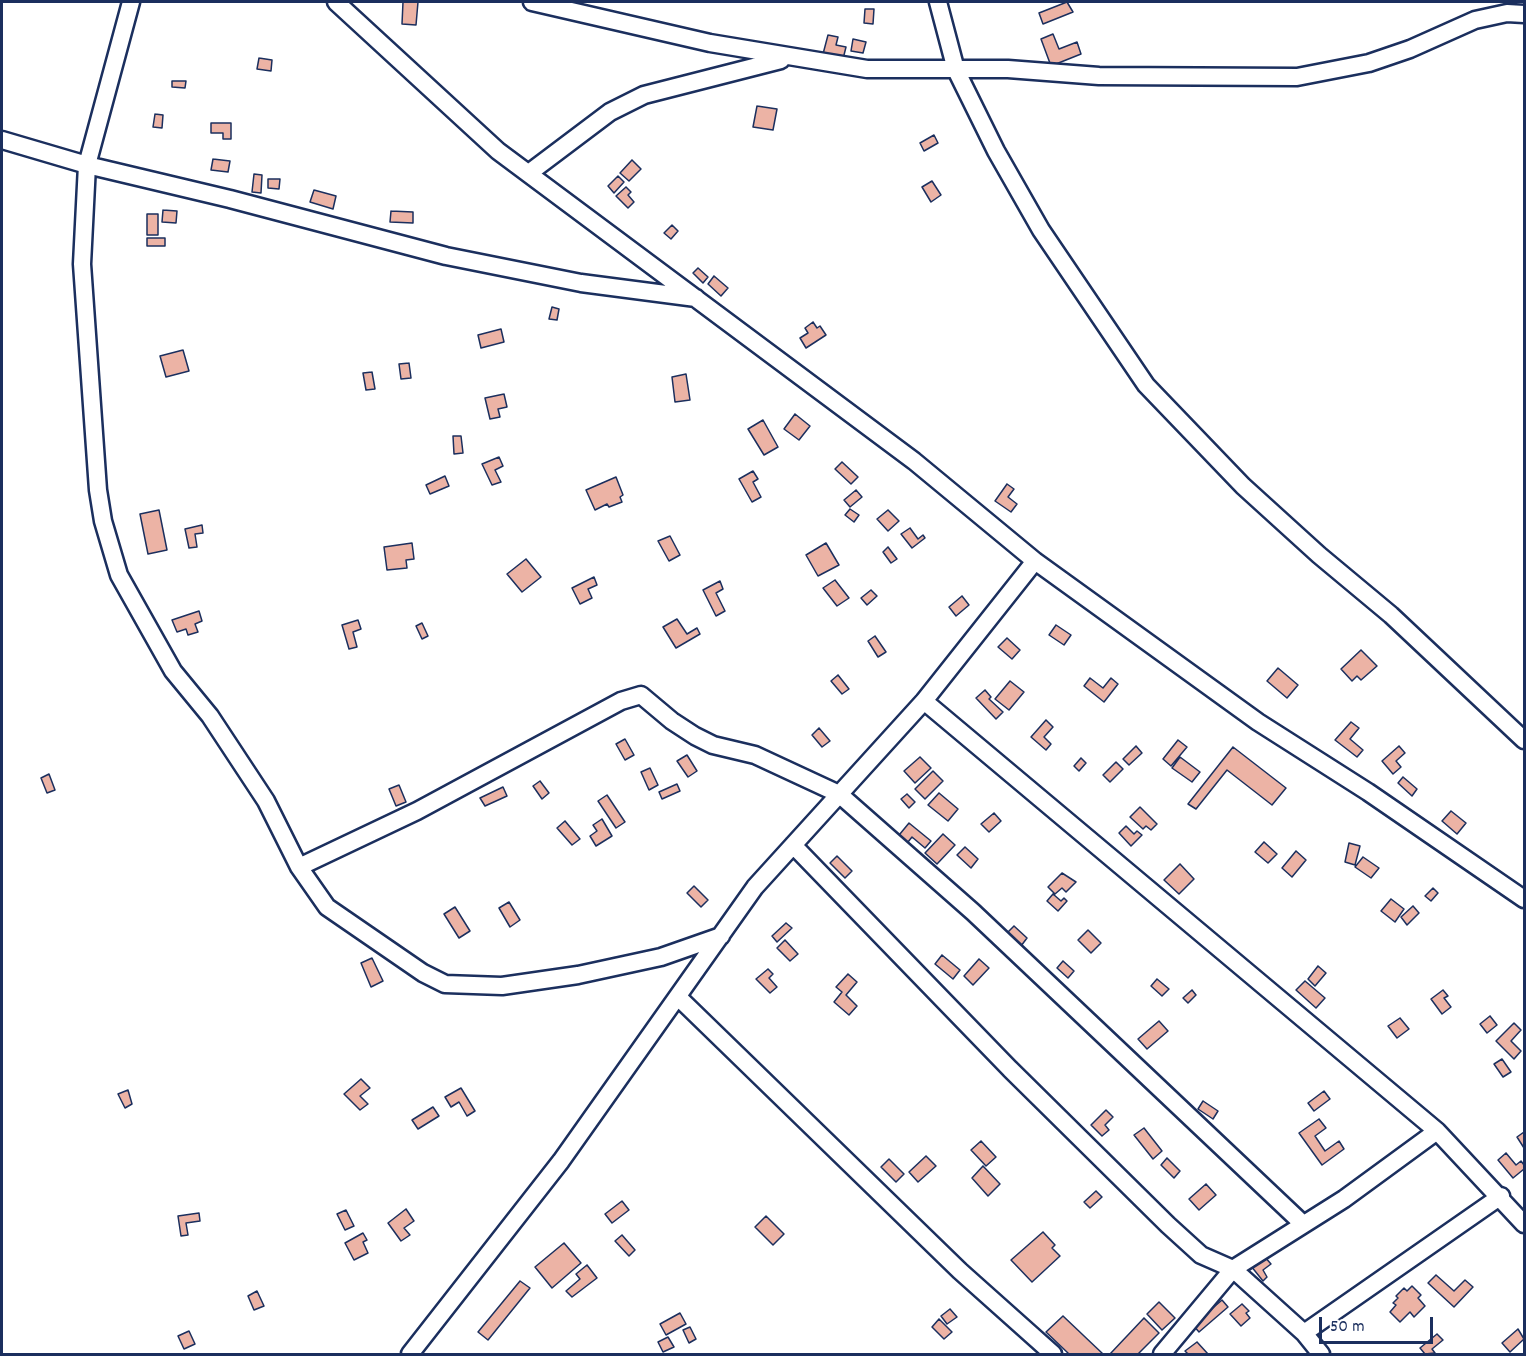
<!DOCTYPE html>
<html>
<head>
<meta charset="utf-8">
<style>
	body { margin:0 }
	#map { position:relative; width:1526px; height:1356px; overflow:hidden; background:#fff; font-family:Dekko,sans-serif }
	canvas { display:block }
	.frame { position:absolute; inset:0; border:3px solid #1b2f5e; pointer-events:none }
	.scale { position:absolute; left:1319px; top:1317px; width:114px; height:27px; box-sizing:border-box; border:3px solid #1b2f5e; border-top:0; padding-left:8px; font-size:18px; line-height:21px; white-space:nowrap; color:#1b2f5e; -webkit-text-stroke:4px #fff; paint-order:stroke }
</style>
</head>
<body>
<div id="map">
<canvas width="1526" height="1356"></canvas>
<div class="frame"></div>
<div class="scale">50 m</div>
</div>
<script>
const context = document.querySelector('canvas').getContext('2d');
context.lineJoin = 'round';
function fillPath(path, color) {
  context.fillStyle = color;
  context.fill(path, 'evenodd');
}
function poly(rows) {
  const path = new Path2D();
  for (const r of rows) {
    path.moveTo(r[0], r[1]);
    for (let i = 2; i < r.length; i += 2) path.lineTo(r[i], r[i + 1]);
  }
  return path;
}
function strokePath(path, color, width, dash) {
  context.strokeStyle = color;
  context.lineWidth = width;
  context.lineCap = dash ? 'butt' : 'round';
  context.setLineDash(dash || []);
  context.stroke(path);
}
const building = poly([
	[403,2,418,2,416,25,402,24,403,2],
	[1067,2,1073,12,1043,24,1039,13,1067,2],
	[865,9,874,9,873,24,864,23,865,9],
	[1053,34,1059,49,1077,42,1081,54,1051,66,1041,39,1053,34],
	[828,35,838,37,836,45,846,47,843,59,823,54,828,35],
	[853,39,866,42,863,53,851,51,853,39],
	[259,58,272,60,271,71,257,69,259,58],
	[172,81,186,81,185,88,172,87,172,81],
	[757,106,777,109,773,130,753,127,757,106],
	[155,114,163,115,162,128,153,127,155,114],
	[211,123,231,123,231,139,223,139,223,133,211,133,211,123],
	[934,135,938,143,924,151,920,143,934,135],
	[213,159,230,161,228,172,211,170,213,159],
	[632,160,641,169,629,181,620,173,632,160],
	[254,174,262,175,261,193,252,192,254,174],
	[618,176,624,182,614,193,608,186,618,176],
	[268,179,280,179,279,189,268,188,268,179],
	[932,181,941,195,931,202,922,187,932,181],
	[626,187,631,192,628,195,634,202,628,208,616,196,626,187],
	[314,190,336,196,333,209,310,202,314,190],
	[163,210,177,211,176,223,162,222,163,210],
	[391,211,413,212,413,223,390,222,391,211],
	[147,214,158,214,158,235,147,235,147,214],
	[672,225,678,231,671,239,664,233,672,225],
	[147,238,165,238,165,246,147,246,147,238],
	[698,268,708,277,703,283,693,273,698,268],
	[714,276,728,288,721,296,708,284,714,276],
	[552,307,559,309,557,320,549,319,552,307],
	[813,322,817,328,820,326,826,335,806,348,800,338,808,333,805,328,813,322],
	[501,329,504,342,481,348,478,335,501,329],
	[183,350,189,371,166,377,160,356,183,350],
	[409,363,411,378,401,379,399,364,409,363],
	[372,372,375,389,366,390,363,373,372,372],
	[686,374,690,400,675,402,672,377,686,374],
	[504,394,507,407,498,409,500,417,490,419,485,398,504,394],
	[795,414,810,426,799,440,784,429,795,414],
	[763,420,778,447,764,455,748,429,763,420],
	[453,436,461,436,463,453,454,454,453,436],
	[499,457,503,466,495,470,501,482,492,485,482,464,499,457],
	[842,462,858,477,851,484,835,469,842,462],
	[753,471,758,479,753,482,761,497,752,502,739,479,753,471],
	[445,476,449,486,430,494,426,485,445,476],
	[616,477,623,495,620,497,622,502,609,507,607,504,595,510,586,490,616,477],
	[1007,484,1014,489,1008,497,1017,504,1011,512,995,501,1007,484],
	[856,490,862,497,850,507,844,500,856,490],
	[850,509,859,515,854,522,845,515,850,509],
	[159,510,167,550,148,554,140,514,159,510],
	[888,510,899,521,888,531,877,519,888,510],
	[202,525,203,533,195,534,197,547,189,548,185,529,202,525],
	[910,528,918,539,923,535,925,538,912,548,901,534,910,528],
	[670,536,680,555,669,561,658,541,670,536],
	[412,543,414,559,406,560,407,568,387,570,384,547,412,543],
	[826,543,839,565,818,576,806,555,826,543],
	[888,547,897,559,891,563,883,552,888,547],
	[526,559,541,577,522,592,507,574,526,559],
	[594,577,597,585,588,589,592,598,580,604,572,588,594,577],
	[835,580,849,598,837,606,823,588,835,580],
	[720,581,723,589,716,593,725,611,716,616,703,590,720,581],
	[871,590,877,596,867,605,861,598,871,590],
	[962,596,969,605,956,616,949,607,962,596],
	[199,611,202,621,195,624,198,632,188,635,186,629,177,632,172,620,199,611],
	[677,619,687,634,697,628,700,634,676,648,663,627,677,619],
	[358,620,361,629,353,632,357,647,349,649,342,625,358,620],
	[422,623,428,636,422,639,416,626,422,623],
	[1056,625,1071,635,1064,645,1049,635,1056,625],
	[875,636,886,652,878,657,868,641,875,636],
	[1007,638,1020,650,1012,659,998,647,1007,638],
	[1361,650,1377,666,1361,680,1357,676,1352,681,1341,669,1361,650],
	[1278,668,1298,685,1287,698,1267,681,1278,668],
	[838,675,849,689,842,694,831,681,838,675],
	[1090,678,1103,688,1111,678,1118,684,1104,702,1084,686,1090,678],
	[1010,681,1024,692,1009,710,995,699,1010,681],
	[985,690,991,697,989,699,1003,712,996,719,976,698,985,690],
	[1046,720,1053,727,1044,737,1051,744,1046,750,1031,737,1046,720],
	[1351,722,1359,728,1350,739,1363,750,1357,757,1335,740,1351,722],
	[819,728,830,741,822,747,812,735,819,728],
	[625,739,634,755,625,760,616,744,625,739],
	[1178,740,1187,747,1171,766,1163,759,1178,740],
	[1136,746,1142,753,1129,765,1123,759,1136,746],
	[1399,746,1405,753,1396,761,1401,767,1393,774,1382,761,1399,746],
	[1233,747,1286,788,1272,805,1227,770,1196,809,1188,804,1233,747],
	[687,755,697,771,688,777,677,761,687,755],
	[920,757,931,768,915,783,904,771,920,757],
	[1180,757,1200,772,1192,782,1172,768,1180,757],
	[1081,758,1086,763,1079,771,1074,766,1081,758],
	[1116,762,1123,769,1110,782,1103,775,1116,762],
	[650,768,658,785,649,790,641,772,650,768],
	[933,771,943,781,925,799,915,789,933,771],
	[49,774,55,790,47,793,41,778,49,774],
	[1403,777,1417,789,1412,796,1398,783,1403,777],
	[540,781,549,793,542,799,533,786,540,781],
	[677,784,680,791,662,799,659,792,677,784],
	[399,785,406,802,396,806,389,789,399,785],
	[503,787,507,796,485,806,480,798,503,787],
	[939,793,958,809,948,821,928,805,939,793],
	[907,794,915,802,909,808,901,799,907,794],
	[607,795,625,822,616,828,598,801,607,795],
	[1140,807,1157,824,1151,830,1146,826,1143,829,1130,817,1140,807],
	[1451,811,1466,823,1457,834,1442,821,1451,811],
	[994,813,1001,821,989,832,981,824,994,813],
	[602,819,612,836,596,846,590,836,597,831,593,825,602,819],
	[565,821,580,839,572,845,557,828,565,821],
	[909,823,931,841,925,848,912,837,904,847,895,840,909,823],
	[1126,826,1134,834,1137,831,1142,835,1131,846,1119,833,1126,826],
	[943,834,955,845,937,864,925,853,943,834],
	[1264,842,1277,854,1268,863,1255,852,1264,842],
	[1349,843,1360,846,1355,865,1345,862,1349,843],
	[965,847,978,859,971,868,957,855,965,847],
	[1296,851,1306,860,1292,877,1282,868,1296,851],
	[837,856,852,871,845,878,830,863,837,856],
	[1363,857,1379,868,1371,878,1355,867,1363,857],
	[1180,864,1194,879,1179,894,1164,880,1180,864],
	[1062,873,1076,882,1066,892,1062,888,1055,894,1048,887,1062,873],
	[694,886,708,900,701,907,687,893,694,886],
	[1433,888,1438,893,1431,901,1425,896,1433,888],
	[1053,894,1061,901,1064,898,1067,901,1058,911,1047,901,1053,894],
	[1391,899,1404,909,1395,922,1381,911,1391,899],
	[509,902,520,920,510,927,499,908,509,902],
	[1413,906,1419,913,1407,925,1401,917,1413,906],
	[455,907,470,931,459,938,444,914,455,907],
	[786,923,792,928,777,942,772,936,786,923],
	[1014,926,1027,938,1021,946,1007,933,1014,926],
	[1088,930,1101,943,1091,953,1078,940,1088,930],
	[785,940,798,954,790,961,777,948,785,940],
	[942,955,960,970,953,979,935,964,942,955],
	[372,958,383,981,371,987,361,963,372,958],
	[979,959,989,968,973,985,964,976,979,959],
	[1063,961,1074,971,1068,978,1057,968,1063,961],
	[1318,966,1326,973,1315,986,1308,979,1318,966],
	[768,969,773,974,769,978,777,987,770,993,756,979,768,969],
	[848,974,857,982,846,995,857,1006,849,1015,834,1002,842,992,836,987,848,974],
	[1157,979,1169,989,1162,996,1151,986,1157,979],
	[1305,981,1325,998,1316,1008,1296,990,1305,981],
	[1192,990,1196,995,1188,1003,1183,998,1192,990],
	[1443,990,1448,996,1444,998,1451,1007,1442,1014,1431,999,1443,990],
	[1490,1016,1497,1025,1487,1033,1480,1024,1490,1016],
	[1400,1018,1409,1029,1397,1038,1388,1026,1400,1018],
	[1159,1021,1168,1031,1147,1049,1138,1039,1159,1021],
	[1514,1023,1521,1030,1511,1041,1521,1051,1514,1059,1496,1041,1514,1023],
	[1502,1059,1511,1072,1503,1077,1494,1064,1502,1059],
	[361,1079,370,1088,360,1096,368,1104,360,1110,344,1094,361,1079],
	[461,1088,475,1111,467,1116,459,1102,451,1107,445,1097,461,1088],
	[128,1090,132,1104,125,1108,118,1094,128,1090],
	[1324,1091,1330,1099,1314,1111,1308,1103,1324,1091],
	[1203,1101,1218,1111,1213,1119,1198,1109,1203,1101],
	[433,1107,439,1116,418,1129,412,1120,433,1107],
	[1106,1110,1113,1117,1105,1125,1109,1130,1102,1136,1091,1125,1106,1110],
	[1319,1119,1326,1128,1315,1136,1325,1151,1339,1141,1344,1149,1322,1165,1299,1133,1319,1119],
	[1144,1128,1162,1151,1153,1159,1134,1135,1144,1128],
	[1524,1132,1524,1148,1517,1137,1524,1132],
	[981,1141,996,1157,986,1166,971,1150,981,1141],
	[1506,1153,1516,1165,1521,1161,1524,1165,1524,1169,1513,1178,1498,1160,1506,1153],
	[926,1156,936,1166,918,1182,909,1172,926,1156],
	[1167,1158,1180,1171,1174,1178,1161,1165,1167,1158],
	[889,1159,904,1174,896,1182,881,1167,889,1159],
	[983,1166,1000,1184,988,1196,972,1178,983,1166],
	[1206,1184,1216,1195,1199,1210,1189,1199,1206,1184],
	[1096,1191,1102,1197,1090,1208,1084,1202,1096,1191],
	[622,1201,629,1210,612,1223,605,1214,622,1201],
	[406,1209,414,1221,404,1228,410,1235,401,1241,388,1223,406,1209],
	[346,1210,354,1226,345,1230,337,1214,346,1210],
	[199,1213,200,1221,186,1223,188,1235,181,1236,178,1216,199,1213],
	[766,1216,784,1234,773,1245,755,1227,766,1216],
	[1043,1232,1055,1245,1052,1248,1060,1256,1032,1282,1011,1260,1043,1232],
	[363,1233,367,1240,363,1242,368,1253,354,1260,345,1243,363,1233],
	[622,1235,635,1250,629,1256,615,1241,622,1235],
	[564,1243,581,1263,552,1288,535,1267,564,1243],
	[1264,1256,1271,1264,1263,1270,1267,1277,1263,1281,1251,1266,1264,1256],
	[587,1265,597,1278,572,1297,566,1291,580,1279,576,1274,587,1265],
	[1436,1275,1454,1291,1465,1280,1473,1287,1454,1307,1428,1283,1436,1275],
	[520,1281,530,1288,488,1340,478,1332,520,1281],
	[1412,1286,1421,1295,1418,1298,1425,1306,1414,1317,1410,1312,1400,1322,1390,1312,1396,1305,1393,1303,1398,1298,1396,1296,1404,1288,1407,1291,1412,1286],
	[257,1291,264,1306,254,1310,248,1296,257,1291],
	[1222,1300,1228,1307,1199,1332,1193,1325,1222,1300],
	[1159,1302,1175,1318,1162,1330,1147,1314,1159,1302],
	[1242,1304,1249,1311,1246,1313,1250,1318,1241,1326,1230,1314,1242,1304],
	[950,1309,957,1317,947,1324,941,1316,950,1309],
	[680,1313,686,1324,666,1335,660,1324,680,1313],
	[1063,1316,1103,1354,1069,1354,1046,1332,1063,1316],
	[1144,1318,1159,1333,1138,1354,1110,1354,1144,1318],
	[939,1319,952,1332,944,1339,932,1327,939,1319],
	[690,1327,696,1339,689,1343,683,1330,690,1327],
	[1518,1329,1524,1339,1510,1352,1502,1343,1518,1329],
	[189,1331,195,1344,184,1349,178,1336,189,1331],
	[1437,1334,1443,1340,1432,1349,1435,1353,1425,1354,1420,1348,1437,1334],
	[668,1337,674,1347,663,1352,658,1342,668,1337],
	[1197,1342,1208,1354,1188,1354,1185,1351,1197,1342]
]);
const minor = poly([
	[131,2,87,165,82,264,98,490,103,521,119,575,173,671,210,716,266,801,299,867,327,907,423,973,445,984,502,986,578,975,661,957,721,936],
	[336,2,498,151,914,461,1035,561,1258,722,1368,792,1524,899],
	[532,2,710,43,867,69,1008,69,1099,76,1297,77,1369,63,1410,49,1475,20,1507,13,1524,14],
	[938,2,956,70,996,151,1041,230,1146,385,1243,486,1319,555,1391,615,1524,740],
	[2,140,87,165,230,199,446,256,581,283,696,298],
	[529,173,610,112,644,95,781,60],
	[924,701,1437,1131,1524,1224],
	[793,845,1010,1069,1168,1225,1201,1255,1233,1269,1304,1333,1321,1354],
	[299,867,417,811,621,701,641,695,672,721,695,736,713,745,755,755,839,794,973,912,1303,1224],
	[678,997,960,1271,1053,1354],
	[1304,1333,1501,1196],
	[410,1354,561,1161,755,887,924,701,1035,561],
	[1162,1354,1233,1269,1344,1199,1437,1131]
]);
fillPath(building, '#ecb3a5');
strokePath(building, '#1b2f5e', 1.5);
strokePath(minor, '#1b2f5e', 21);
strokePath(minor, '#fff', 16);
</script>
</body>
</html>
